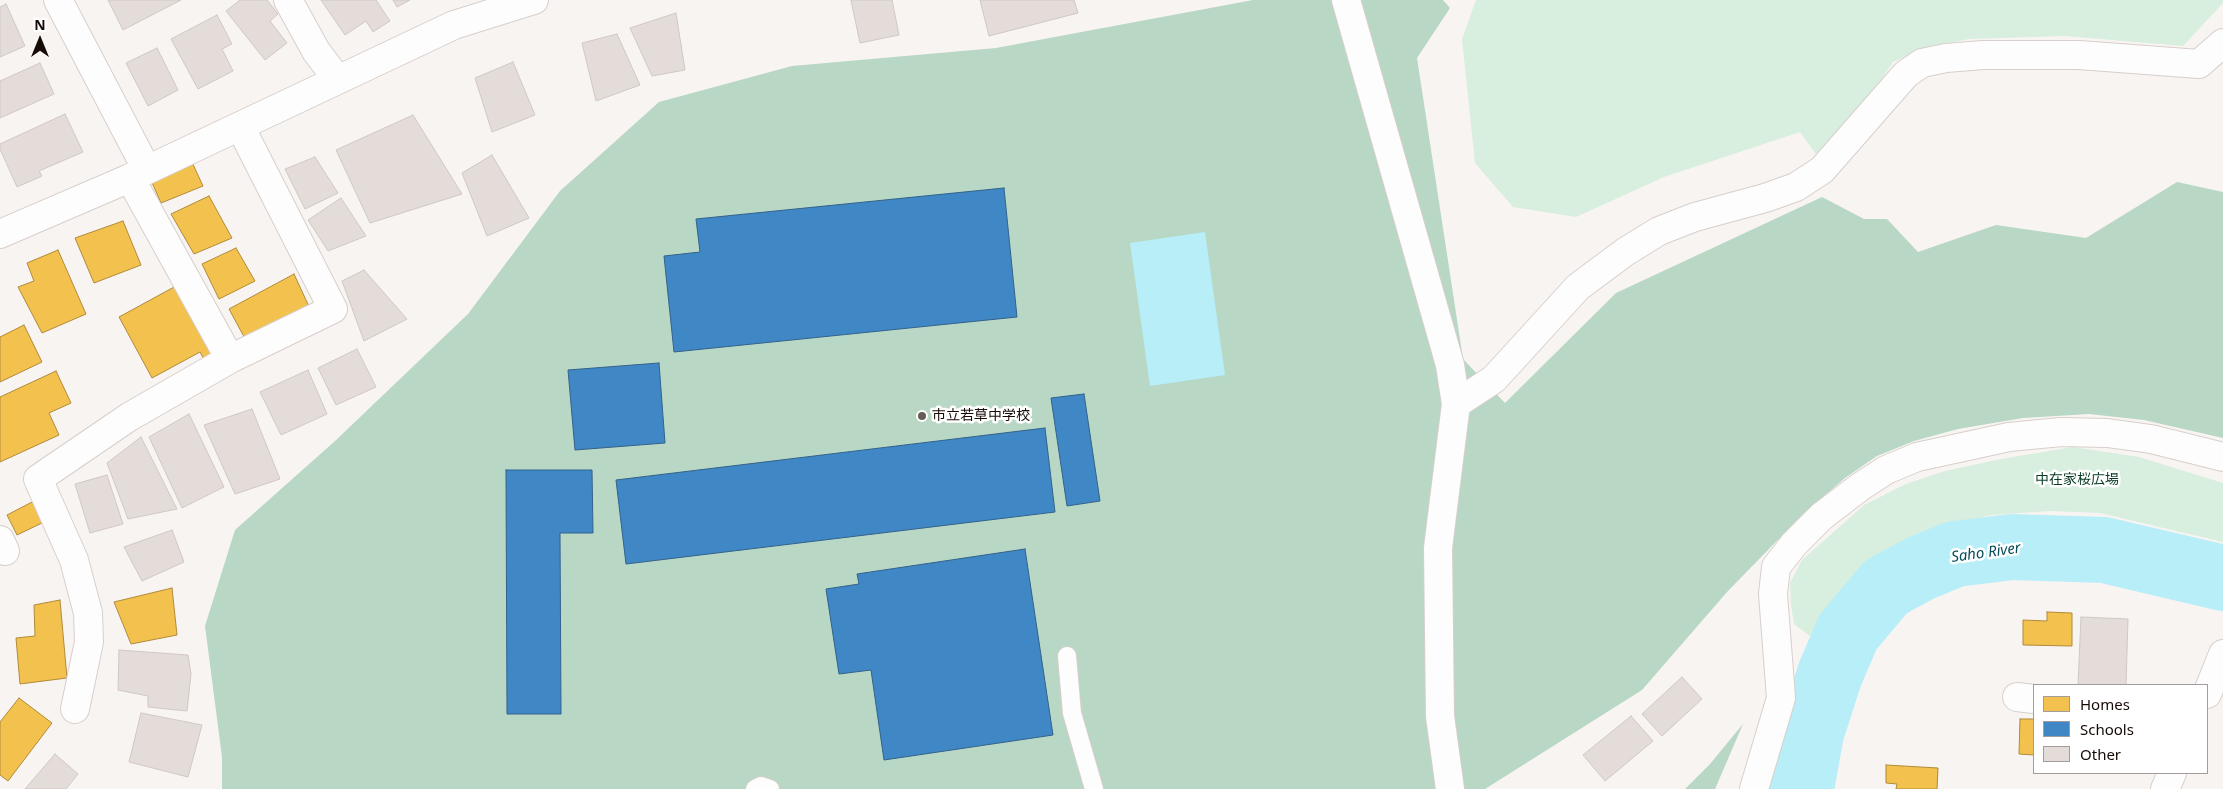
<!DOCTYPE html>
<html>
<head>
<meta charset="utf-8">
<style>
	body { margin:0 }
	#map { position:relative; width:2223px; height:789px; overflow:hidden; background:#f8f4f2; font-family:"Noto Sans",sans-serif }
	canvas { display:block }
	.legend { position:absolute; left:2033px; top:684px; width:175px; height:90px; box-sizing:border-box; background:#fff; border:1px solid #a29d9c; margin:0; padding:6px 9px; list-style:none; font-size:15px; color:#160b07 }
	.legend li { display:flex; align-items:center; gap:10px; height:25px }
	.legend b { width:25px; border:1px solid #a29d9c }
	.north { position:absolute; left:15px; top:15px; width:50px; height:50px; -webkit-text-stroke:4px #fff; paint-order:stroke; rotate:0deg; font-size:14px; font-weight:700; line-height:20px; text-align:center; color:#160b07 }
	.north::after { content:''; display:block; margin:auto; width:18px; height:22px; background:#160b07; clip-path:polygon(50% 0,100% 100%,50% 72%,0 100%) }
</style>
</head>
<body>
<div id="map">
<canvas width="2223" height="789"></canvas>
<ul class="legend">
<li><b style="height:14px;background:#f2c14e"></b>Homes</li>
<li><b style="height:14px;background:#3f88c5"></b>Schools</li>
<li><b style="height:14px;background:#e4dcd8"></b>Other</li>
</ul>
<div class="north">N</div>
</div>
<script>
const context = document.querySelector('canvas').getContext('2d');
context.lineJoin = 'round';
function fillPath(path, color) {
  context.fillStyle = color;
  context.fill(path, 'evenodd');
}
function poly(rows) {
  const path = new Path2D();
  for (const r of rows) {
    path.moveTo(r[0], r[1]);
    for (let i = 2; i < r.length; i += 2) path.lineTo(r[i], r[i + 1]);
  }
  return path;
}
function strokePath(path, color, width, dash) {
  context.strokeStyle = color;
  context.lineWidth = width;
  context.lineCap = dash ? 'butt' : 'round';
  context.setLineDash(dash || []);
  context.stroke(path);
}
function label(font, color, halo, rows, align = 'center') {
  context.font = font + ' "Noto Sans","Noto Sans JP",sans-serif';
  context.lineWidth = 5;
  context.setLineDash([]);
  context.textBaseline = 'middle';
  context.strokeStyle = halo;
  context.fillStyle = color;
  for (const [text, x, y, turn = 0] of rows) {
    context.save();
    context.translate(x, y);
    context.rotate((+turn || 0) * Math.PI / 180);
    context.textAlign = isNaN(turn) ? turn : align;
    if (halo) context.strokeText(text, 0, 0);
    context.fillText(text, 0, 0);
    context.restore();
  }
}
const green = poly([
	[1476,0,2223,0,2223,3,2183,46,2065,36,1969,39,1927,47,1893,62,1866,103,1816,154,1800,132,1664,177,1576,217,1513,207,1475,163,1462,39],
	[2073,447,2139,457,2223,483,2223,542,2100,513,2050,511,1991,515,1937,529,1889,554,1860,576,1827,609,1810,636,1794,624,1791,605,1790,583,1802,560,1864,505,1906,484,1945,471,2001,459]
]);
const forest = poly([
	[1253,0,1443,0,1450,8,1417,58,1463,359,1505,403,1616,293,1822,197,1864,219,1887,219,1918,252,1996,225,2086,238,2177,182,2223,192,2223,438,2144,420,2089,414,2023,418,1958,429,1914,441,1877,456,1845,478,1804,513,1727,592,1642,690,1485,789,222,789,222,757,205,626,235,530,335,441,468,314,560,191,659,102,792,66,996,48],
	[1743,724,1715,789,1685,789,1710,764]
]);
const water = poly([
	[1205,232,1225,375,1150,386,1130,243]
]);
const homes = poly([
	[191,160,203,186,161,203,150,178,191,160],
	[209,196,232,238,194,254,171,214,209,196],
	[123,221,141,265,94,283,75,238,123,221],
	[236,248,255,281,219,299,202,264,236,248],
	[58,250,86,314,42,333,18,287,34,281,27,263,58,250],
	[294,274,312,313,249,346,229,309,294,274],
	[176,286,216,357,206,363,200,352,152,378,119,317,176,286],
	[24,325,42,362,0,382,0,337,24,325],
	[56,371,71,403,49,413,59,435,0,462,0,397,56,371],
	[34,501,44,522,17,535,7,515,34,501],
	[172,588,177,635,131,644,114,602,172,588],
	[60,600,67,678,20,684,16,638,35,636,34,605,60,600],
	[2047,612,2072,613,2072,646,2023,645,2023,620,2047,621,2047,612],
	[19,698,52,723,8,781,0,775,0,722,19,698],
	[2020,719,2034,719,2034,755,2019,754,2020,719],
	[1886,765,1938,768,1937,789,1896,789,1897,784,1886,783,1886,765]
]);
const schools = poly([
	[1004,188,1017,317,674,352,664,256,700,252,696,219,1004,188],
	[659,363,665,443,575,450,568,370,659,363],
	[1084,394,1100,501,1067,506,1051,398,1084,394],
	[1045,428,1055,512,626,564,616,480,1045,428],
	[506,470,592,470,593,533,560,533,561,714,507,714,506,470],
	[1025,549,1053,735,884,760,871,670,839,674,826,589,859,584,857,574,1025,549]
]);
const river = poly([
	[1801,789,1811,733,1830,674,1848,632,1886,587,1919,569,1955,554,2012,547,2104,550,2223,578]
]);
const building = poly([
	[108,0,181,0,123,30,108,0],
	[240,0,267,0,278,14,270,21,287,43,265,60,226,11,240,0],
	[321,0,376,0,390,21,373,32,366,21,345,35,321,0],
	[393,0,410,0,397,7,393,0],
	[851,0,892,0,899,35,860,43,851,0],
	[980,0,1074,0,1078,13,989,36,980,0],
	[6,4,25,46,0,57,0,7,6,4],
	[676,13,685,70,652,76,630,28,676,13],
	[217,15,232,44,222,49,233,71,198,89,171,39,217,15],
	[617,34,640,85,596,101,582,43,617,34],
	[157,48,178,90,148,106,126,63,157,48],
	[513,62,535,115,492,132,475,78,513,62],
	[40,63,54,94,0,118,0,81,40,63],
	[65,114,83,152,39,171,42,176,17,187,0,149,0,144,65,114],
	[413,115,462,194,370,223,336,150,413,115],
	[492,155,529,218,487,236,462,173,492,155],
	[315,157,338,193,305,209,285,169,315,157],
	[341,198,366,236,328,251,308,220,341,198],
	[364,270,407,319,364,341,342,281,364,270],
	[357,349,376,387,336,405,318,368,357,349],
	[308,370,327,414,281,435,260,392,308,370],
	[252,409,280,479,235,494,204,425,252,409],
	[189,414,224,487,182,508,149,437,189,414],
	[141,437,177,509,128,519,107,463,141,437],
	[107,475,123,524,90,533,75,484,107,475],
	[172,530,184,562,142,581,124,547,172,530],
	[2081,617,2128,619,2126,685,2078,685,2081,617],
	[119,650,188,655,191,674,187,711,148,707,148,696,118,690,119,650],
	[1682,677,1702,699,1662,736,1642,714,1682,677],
	[141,713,202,725,188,777,129,762,141,713],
	[1631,716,1653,741,1605,781,1583,755,1631,716],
	[55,754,78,774,66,789,25,789,55,754]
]);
const lane = poly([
	[1067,656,1072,713,1094,789],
	[755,789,761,786,770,789]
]);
const street = poly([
	[58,0,147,170],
	[288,0,316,51,337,79],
	[1346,0,1450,365,1456,404,1438,548,1440,716,1450,789],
	[130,178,230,359],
	[0,234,130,178,454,25,534,0],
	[1456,404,1494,379,1578,287,1625,252,1659,231,1695,217,1765,198,1796,187,1822,170,1906,74,1922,63,1946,58,1983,55,2079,55,2199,64,2223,43],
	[0,540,5,551],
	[2207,694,2223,654],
	[2017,697,2034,699],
	[75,709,89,642,88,613,74,560,38,479,129,417,230,359,333,309,240,126],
	[1754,789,1781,698,1773,594,1776,567,1794,544,1822,516,1860,487,1886,470,1917,457,2009,437,2061,432,2107,433,2151,439,2223,457],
	[2165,789,2172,773]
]);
const markers = [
	[922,416,5,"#655d59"]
];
const poiNames = [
	["市立若草中学校",932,416]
];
const parkNames = [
	["中在家桜広場",2077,480]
];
const waterNames = [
	["Saho River",1986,553,-8]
];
fillPath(green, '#d8eedf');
fillPath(forest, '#b8d7c4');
fillPath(water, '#b8eef8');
fillPath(homes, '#f2c14e');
strokePath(homes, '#b08a39', 1);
fillPath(schools, '#3f88c5');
strokePath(schools, '#33628c', 1);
strokePath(river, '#b8eef8', 66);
fillPath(building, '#e4dcd8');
strokePath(building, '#d0c7c4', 1);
strokePath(lane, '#d7cfcb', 20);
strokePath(street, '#d7cfcb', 30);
strokePath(lane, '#fefdfd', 18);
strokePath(street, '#fefdfd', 28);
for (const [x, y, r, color] of markers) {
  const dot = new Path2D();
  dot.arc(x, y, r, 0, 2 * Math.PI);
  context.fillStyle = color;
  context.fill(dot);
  strokePath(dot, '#fff', 2);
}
label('14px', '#160b07', '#fff', poiNames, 'left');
label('14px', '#083b25', '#fff', parkNames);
label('italic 15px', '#054d58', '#fff', waterNames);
</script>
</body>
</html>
